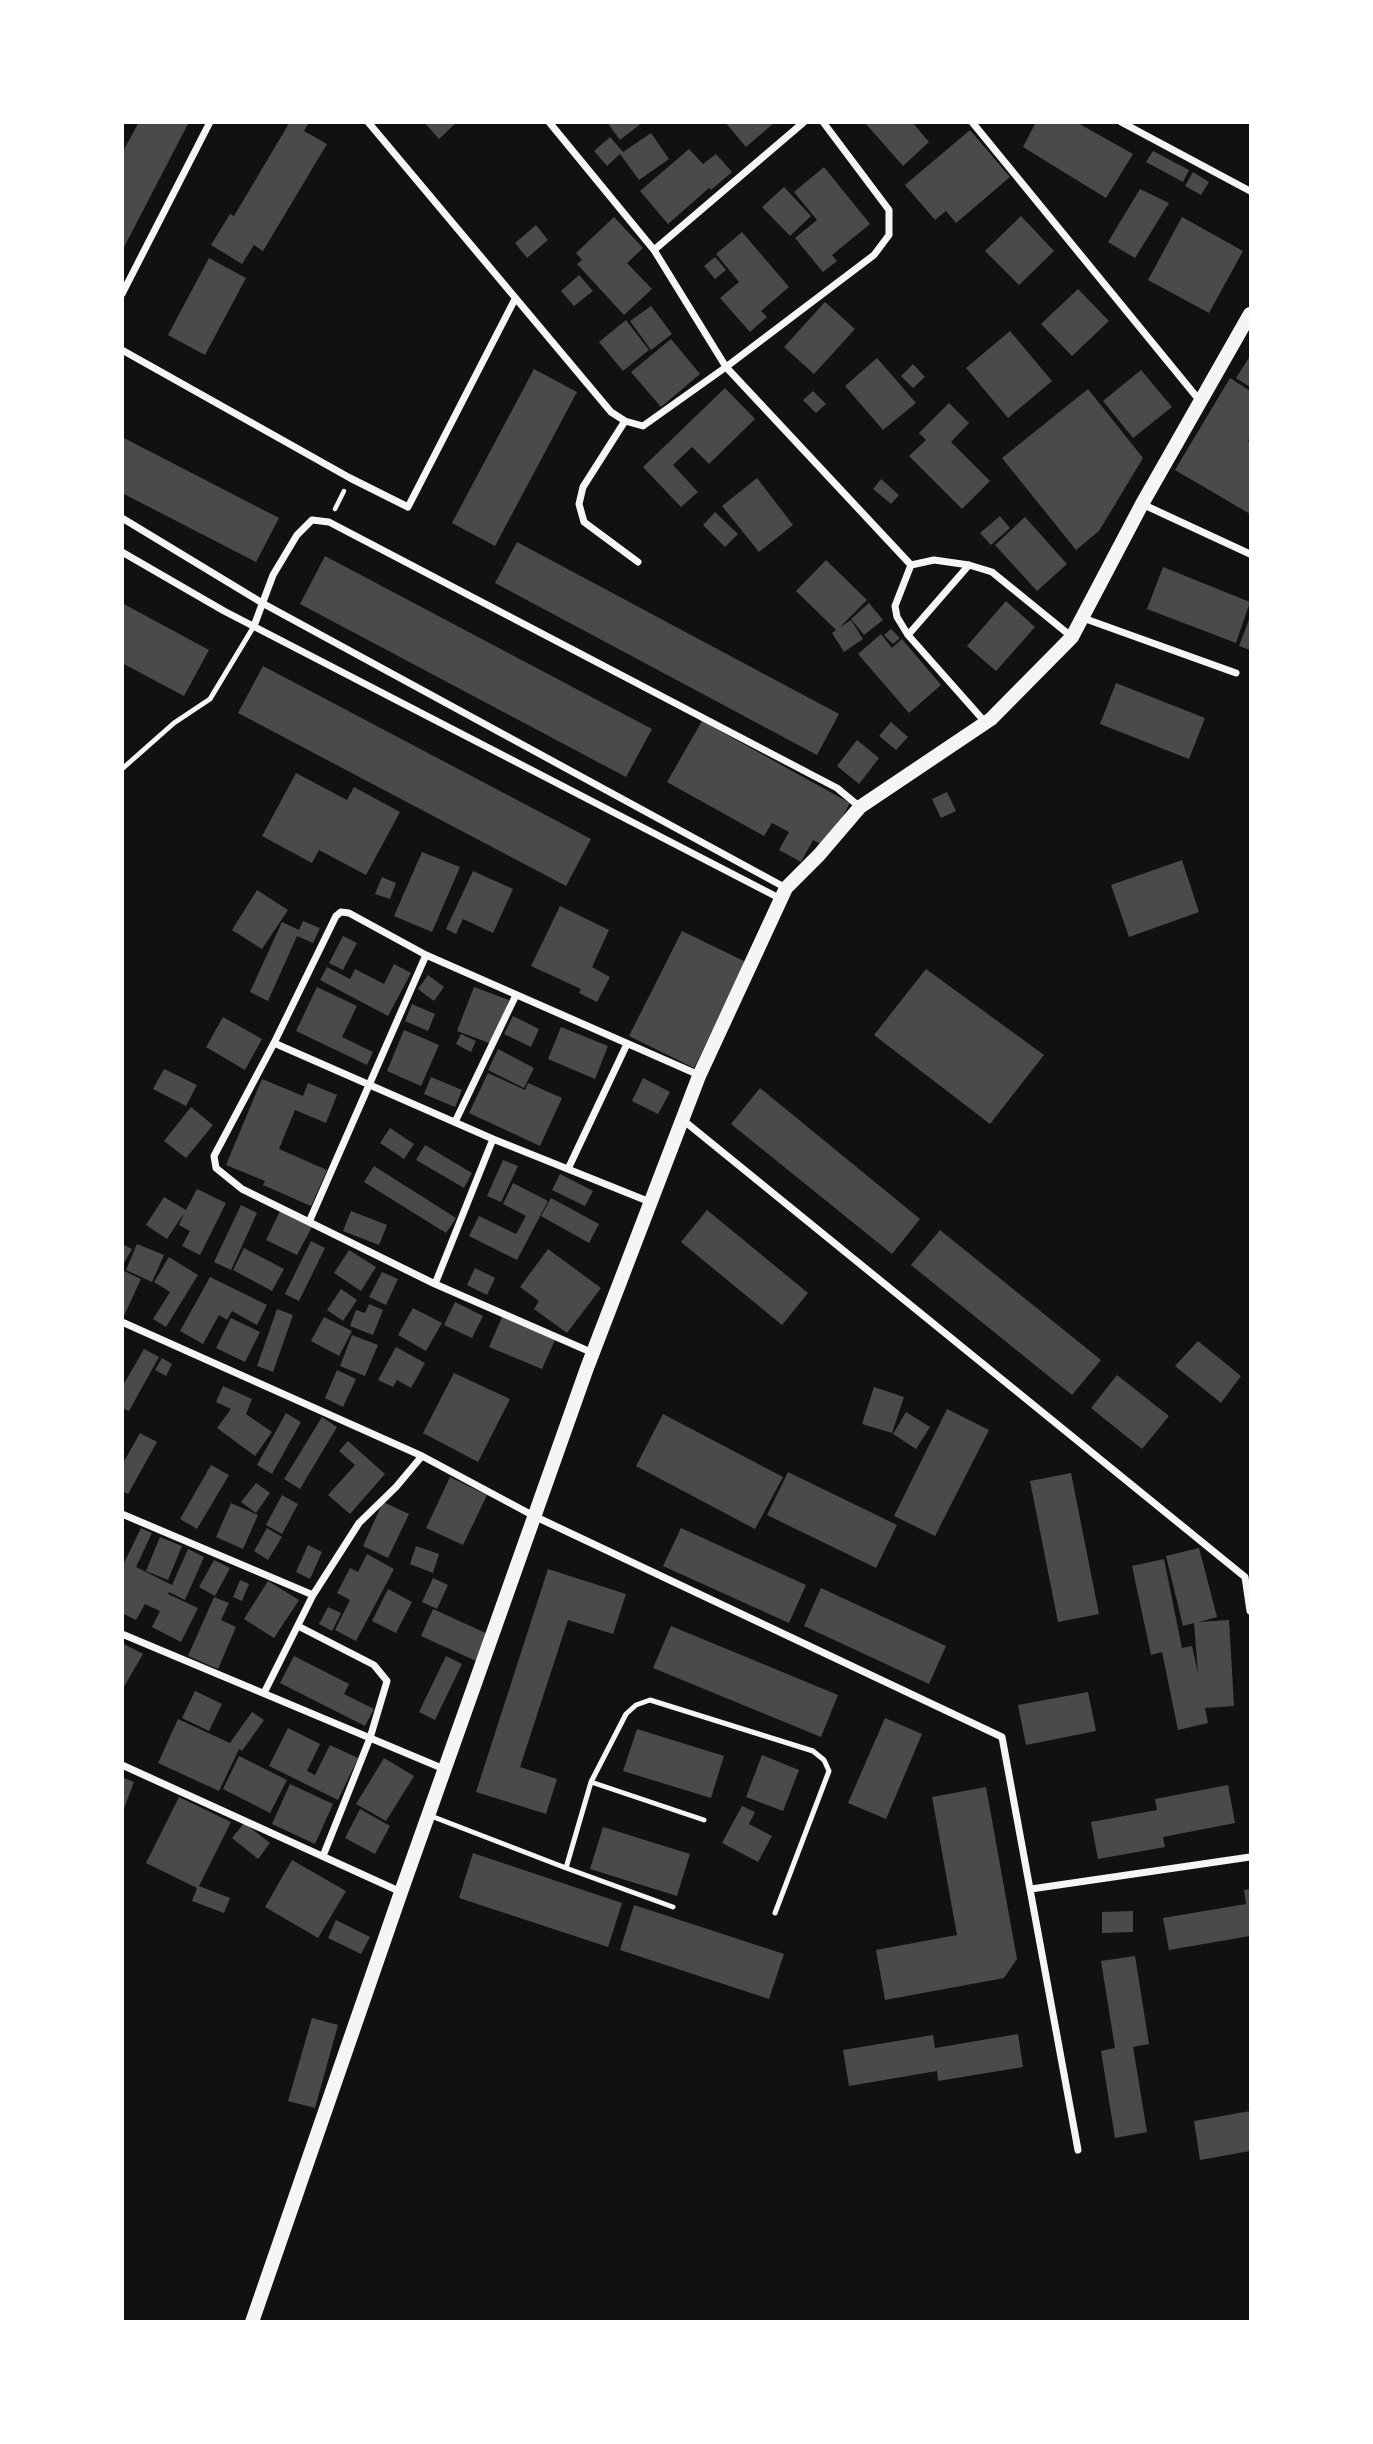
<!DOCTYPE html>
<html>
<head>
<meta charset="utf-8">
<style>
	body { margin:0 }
	#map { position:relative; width:1373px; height:2444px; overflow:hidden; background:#111; font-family:Cabin,sans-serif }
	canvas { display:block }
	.frame { position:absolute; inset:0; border:124px solid #fff; pointer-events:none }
</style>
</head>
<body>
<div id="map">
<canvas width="1373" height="2444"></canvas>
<div class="frame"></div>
</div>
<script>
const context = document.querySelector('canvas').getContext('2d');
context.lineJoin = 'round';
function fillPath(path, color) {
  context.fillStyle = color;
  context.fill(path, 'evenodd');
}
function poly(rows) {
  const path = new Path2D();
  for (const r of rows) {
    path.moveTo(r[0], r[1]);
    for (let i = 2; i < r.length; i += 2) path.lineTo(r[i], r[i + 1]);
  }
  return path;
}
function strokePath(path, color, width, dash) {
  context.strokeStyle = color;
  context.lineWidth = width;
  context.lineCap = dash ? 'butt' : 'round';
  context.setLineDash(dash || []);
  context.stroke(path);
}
const building = poly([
	[139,122,189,122,122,251,122,153],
	[284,122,309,122,304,131,327,144,263,251,254,245,242,264,211,245,230,214,234,216,288,125],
	[424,122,457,122,439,139],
	[607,122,643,122,620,140],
	[725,122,775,122,746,147],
	[868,122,912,122,929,142,903,166,866,124],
	[1036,122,1076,122,1133,154,1106,198,1023,147],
	[970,130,1010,177,956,223,946,211,935,220,905,185],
	[651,133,669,159,639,180,620,154,607,166,594,151,610,137,623,152],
	[689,149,703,164,716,154,732,172,711,190,709,188,668,224,640,191],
	[1153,151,1189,170,1183,182,1146,162],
	[824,167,870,224,832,255,837,261,823,272,795,238,817,220,794,192],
	[1193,172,1209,182,1201,195,1185,186],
	[784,187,811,216,790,236,762,207],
	[1140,189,1169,203,1135,258,1108,242],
	[1021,216,1054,251,1019,285,985,251],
	[614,217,643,248,627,263,652,289,624,315,577,264,582,260,576,253],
	[1182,217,1243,251,1209,313,1148,280],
	[536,225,548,240,527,258,515,243],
	[742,232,789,287,761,311,767,317,750,332,720,298,739,282,716,254],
	[715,257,726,270,715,279,704,266],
	[209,258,246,278,205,355,168,335],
	[579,275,593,291,574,306,561,291],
	[1078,289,1109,321,1072,356,1041,324],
	[825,302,855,329,814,374,784,347],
	[651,306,672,334,651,350,630,321],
	[626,320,649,350,623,371,599,342],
	[1010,331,1052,381,1008,418,966,368],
	[671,339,700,374,661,407,631,372],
	[1250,356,1250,387,1236,378],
	[877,358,916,403,883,430,845,386],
	[913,364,925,377,913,388,901,376],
	[534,369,577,392,495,546,452,523],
	[1141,370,1172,407,1133,438,1103,401],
	[1230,378,1250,391,1250,436,1248,441,1250,442,1250,514,1175,470],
	[725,388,755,419,709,464,692,447,673,465,698,492,681,507,643,467],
	[1088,389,1143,458,1099,531,1076,550,1002,458],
	[813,391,826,404,816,413,803,400],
	[949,403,969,423,951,442,990,481,962,509,909,456,926,440,919,433],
	[122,437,279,518,256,562,122,493],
	[757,478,793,525,759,552,722,506],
	[881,479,899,495,891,504,873,489],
	[715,512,738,534,725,547,703,525],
	[1000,516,1010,528,991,545,980,533],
	[1025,517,1067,564,1037,591,995,545],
	[517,542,839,714,817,755,495,583],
	[325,556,652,729,626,777,300,604],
	[826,560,867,600,840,627,851,620,863,639,844,652,832,633,836,630,796,591],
	[1163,567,1250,602,1236,643,1147,609],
	[1006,601,1035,627,996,671,967,646],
	[122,603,209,650,184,696,122,663],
	[869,603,883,620,864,635,851,619],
	[1250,617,1250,650,1239,646],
	[891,629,900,638,893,644,884,635],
	[881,634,892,648,902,639,941,685,909,713,858,654],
	[263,666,591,839,566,886,238,713],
	[1116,683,1205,718,1189,759,1100,724],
	[702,721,850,803,826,847,813,840,801,862,779,850,789,832,772,823,764,836,667,782],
	[891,722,908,737,896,750,879,736],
	[857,740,879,758,859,784,837,766],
	[296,773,347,800,354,787,400,812,366,875,319,850,312,863,262,836],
	[947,792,956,811,941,818,932,799],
	[422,852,460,867,432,932,394,916],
	[1182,860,1199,912,1129,937,1111,885],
	[473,871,513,889,493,933,463,919,456,934,446,929],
	[382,877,396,883,390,899,375,894],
	[257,890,288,910,262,949,232,930],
	[560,906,609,930,592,967,610,977,597,1002,579,993,581,989,531,966],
	[303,921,320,928,313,943,297,936,268,1001,250,992,282,922,299,930],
	[682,931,746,962,694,1068,629,1036],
	[343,936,357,943,343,970,329,963],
	[394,964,411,973,388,1016,320,980,327,967,350,979,355,969,384,984],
	[926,969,1044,1055,990,1124,874,1035],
	[428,975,444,987,434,1001,418,989],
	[317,987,357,1006,342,1037,373,1052,367,1065,296,1031],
	[474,987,509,1000,492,1044,457,1031],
	[412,1004,435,1014,428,1031,405,1021],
	[513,1016,539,1029,531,1047,504,1034],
	[223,1017,262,1039,245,1070,206,1047],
	[561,1027,608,1046,595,1079,548,1059],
	[404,1030,439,1045,421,1086,387,1071],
	[461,1034,476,1041,471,1052,456,1044],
	[498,1049,534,1068,524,1088,488,1070],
	[164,1069,197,1085,186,1106,153,1089],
	[488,1073,525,1090,528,1083,562,1098,540,1146,469,1113],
	[431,1077,462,1090,455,1107,424,1094],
	[643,1078,670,1092,658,1114,632,1101],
	[262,1079,303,1096,308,1083,337,1095,326,1123,295,1110,279,1149,327,1170,311,1206,263,1185,265,1181,226,1165],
	[760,1088,920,1219,892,1254,731,1124],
	[191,1107,213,1125,186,1158,164,1141],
	[390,1128,414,1144,404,1159,380,1143],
	[425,1145,472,1173,464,1188,416,1160],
	[503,1160,518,1166,501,1202,487,1196],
	[374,1166,456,1218,446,1233,364,1182],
	[560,1174,593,1191,585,1206,552,1190],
	[513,1183,548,1201,517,1260,469,1236,479,1216,516,1234,526,1216,503,1204],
	[197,1189,226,1203,200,1255,182,1246,190,1231,179,1225,184,1213,167,1239,146,1225,164,1197,186,1210],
	[551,1198,599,1224,589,1243,541,1216],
	[241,1205,257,1213,231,1270,214,1262],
	[707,1210,808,1293,782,1325,681,1242],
	[280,1211,312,1227,297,1255,266,1240],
	[351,1211,387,1225,379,1245,343,1231],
	[940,1230,1101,1360,1072,1395,911,1265],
	[311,1241,325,1248,299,1301,285,1294],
	[122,1244,132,1249,122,1266],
	[137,1244,164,1255,152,1282,126,1270],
	[244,1248,284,1269,272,1291,233,1270],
	[548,1249,601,1288,567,1333,534,1309,539,1301,520,1287],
	[349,1250,376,1267,361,1291,334,1273],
	[169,1257,198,1275,166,1327,153,1319,170,1292,154,1282],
	[475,1268,495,1278,487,1295,467,1285],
	[124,1271,141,1279,122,1320,122,1275],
	[382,1272,398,1279,386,1305,369,1297],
	[210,1277,267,1305,257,1325,232,1311,227,1320,219,1315,203,1344,180,1331],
	[341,1289,357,1300,343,1321,327,1310],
	[455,1302,483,1316,472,1338,444,1325],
	[369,1304,383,1310,373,1335,350,1326,356,1310,365,1313],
	[413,1308,442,1323,426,1351,398,1335],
	[277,1309,293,1315,273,1372,257,1366],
	[324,1317,352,1331,339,1356,311,1341],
	[502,1317,555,1340,542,1369,489,1347],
	[231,1318,260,1332,245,1362,216,1348],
	[352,1335,378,1345,365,1376,340,1366],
	[1198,1341,1241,1376,1221,1403,1175,1366],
	[396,1347,425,1363,411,1388,397,1380,393,1387,378,1380],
	[144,1349,159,1357,129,1411,122,1408,122,1387],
	[162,1358,172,1364,166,1376,155,1370],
	[337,1370,356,1379,343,1407,325,1398],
	[454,1373,510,1399,478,1462,423,1433],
	[1117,1375,1169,1416,1142,1449,1091,1408],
	[223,1386,252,1399,246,1414,272,1432,255,1456,217,1428,231,1409,216,1402],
	[874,1387,904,1397,892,1433,862,1424],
	[947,1409,989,1430,935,1536,894,1516],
	[906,1412,930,1427,916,1449,893,1434],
	[286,1413,301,1422,272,1474,257,1465],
	[663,1414,783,1477,755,1529,636,1466],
	[322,1417,337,1427,300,1489,284,1479],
	[140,1433,157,1442,128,1494,122,1491,122,1465],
	[348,1441,385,1474,350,1514,328,1495,355,1465,339,1451],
	[211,1465,229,1475,197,1529,180,1519],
	[788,1472,897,1525,876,1568,767,1515],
	[1071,1473,1099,1614,1058,1622,1030,1481],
	[450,1477,487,1495,463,1545,426,1528],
	[256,1483,270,1493,256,1513,241,1502],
	[282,1495,298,1504,282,1534,266,1525],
	[383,1502,409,1514,388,1558,363,1546],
	[231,1503,258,1515,243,1549,216,1537],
	[141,1528,152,1533,136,1567,172,1585,188,1549,204,1557,185,1600,169,1592,168,1594,198,1608,181,1642,152,1627,160,1611,145,1604,136,1620,122,1613,122,1567],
	[267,1528,282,1537,268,1560,254,1551],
	[681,1528,806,1585,789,1623,663,1566],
	[160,1537,182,1546,168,1580,146,1571],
	[308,1545,322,1552,310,1579,296,1572],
	[416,1546,439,1554,433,1573,410,1564],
	[1199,1548,1217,1617,1199,1622,1229,1620,1234,1706,1205,1708,1208,1723,1178,1730,1162,1652,1151,1655,1132,1566,1164,1559,1182,1648,1192,1646,1198,1673,1194,1623,1183,1626,1166,1556],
	[367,1554,394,1569,356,1641,335,1630,350,1600,337,1593,350,1568,358,1572],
	[214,1560,230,1568,215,1596,199,1587],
	[548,1569,626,1594,613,1634,568,1620,520,1767,557,1779,546,1814,476,1792],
	[433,1578,448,1585,437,1609,422,1602],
	[240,1580,249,1584,242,1601,233,1597],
	[268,1581,299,1600,274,1638,244,1619],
	[821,1588,946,1646,929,1684,804,1626],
	[388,1589,412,1602,396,1633,372,1621],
	[214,1597,229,1603,221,1620,236,1627,218,1669,188,1656],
	[328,1607,341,1613,332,1631,319,1624],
	[433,1609,488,1634,476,1661,421,1636],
	[671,1626,838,1695,821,1737,653,1668],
	[122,1643,143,1654,122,1690],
	[294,1656,349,1684,344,1694,374,1709,365,1726,280,1683],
	[446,1656,462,1664,435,1720,419,1712],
	[195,1691,222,1704,209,1731,182,1718],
	[1088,1692,1096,1731,1026,1745,1018,1705],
	[252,1712,264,1720,242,1751,239,1749,219,1791,158,1763,178,1719,230,1743],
	[885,1718,922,1734,886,1819,848,1803],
	[288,1728,320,1744,307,1771,315,1775,330,1745,358,1758,338,1800,269,1766],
	[637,1729,724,1756,711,1798,623,1771],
	[762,1755,799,1770,783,1811,746,1797],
	[239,1756,287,1780,270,1813,223,1789],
	[384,1758,414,1776,386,1821,356,1804],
	[122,1777,134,1782,123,1811,122,1811],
	[290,1784,333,1804,315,1844,272,1824],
	[1228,1785,1235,1823,1163,1837,1165,1847,1098,1859,1091,1822,1157,1810,1155,1799],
	[986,1787,1017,1959,1004,1978,885,2000,876,1950,957,1935,932,1797],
	[179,1797,231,1822,199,1886,230,1898,224,1913,192,1901,197,1888,146,1863],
	[742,1806,755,1812,749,1824,772,1836,758,1862,722,1843],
	[360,1809,390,1826,375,1854,345,1838],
	[244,1823,270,1843,258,1859,232,1838],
	[603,1827,690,1854,677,1896,590,1869],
	[473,1853,622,1903,608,1947,459,1898],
	[292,1860,346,1891,318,1938,265,1907],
	[1250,1889,1250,1936,1169,1950,1163,1918,1246,1904,1244,1890],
	[634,1905,784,1954,769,1999,620,1950],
	[1133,1911,1133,1932,1102,1933,1102,1912],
	[336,1920,370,1937,361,1954,328,1938],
	[1135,1956,1149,2044,1133,2047,1147,2132,1115,2138,1101,2051,1115,2048,1101,1961],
	[312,2018,338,2025,315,2108,288,2101],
	[1018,2034,1023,2067,938,2081,937,2071,849,2086,843,2050,933,2035,935,2048],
	[1250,2111,1250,2151,1200,2160,1194,2121]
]);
const path = poly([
	[335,509,344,491]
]);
const service = poly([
	[122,769,174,723,210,699,254,626],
	[591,1782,704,1820],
	[431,1816,566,1868,591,1782,626,1714,636,1705,650,1700,813,1751,824,1760,829,1771,775,1913],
	[566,1868,673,1907]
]);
const minor = poly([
	[368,122,611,412,625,421,643,426,726,367,874,255,889,235,889,210,823,122],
	[549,122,654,250,726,367,911,565,934,560,969,565,992,572,1072,637],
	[972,122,1200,401],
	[1121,122,1250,191],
	[654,250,804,122],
	[122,294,210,122],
	[122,350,350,478,408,507,515,299],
	[625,421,583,487,579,504,584,522,638,562],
	[1142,504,1250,554],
	[122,518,264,604,786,888],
	[122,552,224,611,781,899],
	[911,565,895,606,897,617,908,635,969,565],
	[1083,618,1236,673],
	[254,626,273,575,297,535,312,520,329,522,837,788,860,807],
	[908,635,985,722],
	[274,1043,336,916,341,912,349,913,426,955,699,1075],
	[683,1120,1245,1577,1250,1611],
	[455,1122,516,995],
	[568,1169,627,1044],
	[309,1222,426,955],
	[435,1284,493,1139],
	[122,1322,422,1456],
	[593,1353,435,1284,242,1189,216,1168,214,1156,274,1043,493,1139,650,1202],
	[122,1514,313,1595,359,1523,396,1487,422,1456,534,1516,1002,1737,1078,2150],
	[298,1626,374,1665,387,1681,370,1738,323,1856],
	[122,1634,444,1769],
	[264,1693,313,1595],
	[122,1765,401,1892],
	[1031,1889,1250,1857]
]);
const secondary = poly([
	[252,2322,401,1892,587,1368,699,1076,786,888,819,855,860,807,991,719,1072,637,1142,504,1250,314]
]);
fillPath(building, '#4a4a4a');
strokePath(path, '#f5f5f5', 4.5);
strokePath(service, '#f5f5f5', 5);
strokePath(minor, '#f5f5f5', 7);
strokePath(secondary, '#f5f5f5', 14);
</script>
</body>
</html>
